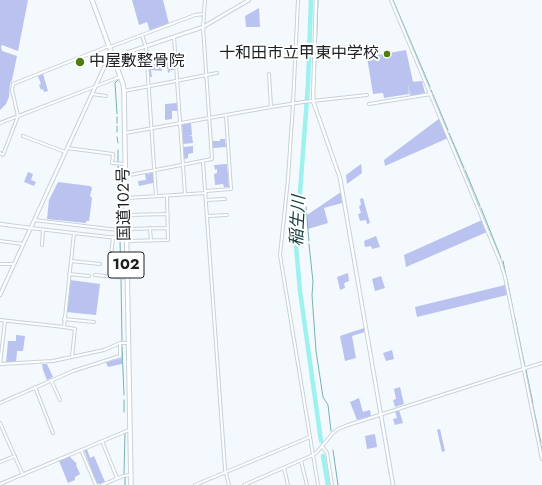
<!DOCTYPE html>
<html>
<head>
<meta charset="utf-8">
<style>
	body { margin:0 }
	canvas { display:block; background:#f3f9fd }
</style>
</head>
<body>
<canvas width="542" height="485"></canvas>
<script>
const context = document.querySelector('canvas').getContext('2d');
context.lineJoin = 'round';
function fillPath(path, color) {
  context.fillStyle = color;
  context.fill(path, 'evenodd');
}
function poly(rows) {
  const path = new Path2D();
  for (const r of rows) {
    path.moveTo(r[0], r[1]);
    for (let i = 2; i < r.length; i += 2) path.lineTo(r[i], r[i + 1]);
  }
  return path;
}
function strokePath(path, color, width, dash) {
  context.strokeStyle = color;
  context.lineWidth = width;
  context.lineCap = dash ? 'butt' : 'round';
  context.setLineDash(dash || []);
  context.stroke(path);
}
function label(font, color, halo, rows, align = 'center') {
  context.font = font + ' Jost,"Noto Sans JP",sans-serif';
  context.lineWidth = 4;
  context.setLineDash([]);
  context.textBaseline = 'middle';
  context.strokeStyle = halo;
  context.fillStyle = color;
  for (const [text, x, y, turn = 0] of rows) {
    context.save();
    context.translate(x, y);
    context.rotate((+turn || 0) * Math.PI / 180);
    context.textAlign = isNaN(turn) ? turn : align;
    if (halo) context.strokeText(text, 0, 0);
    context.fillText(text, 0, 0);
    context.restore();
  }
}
const green = poly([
	[0,0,28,0,18,51,2,45,1,47,2,51,17,56,12,80,10,84,9,97,6,104,0,110],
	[132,0,163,0,169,24,150,31,147,22,139,25],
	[259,8,260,27,246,27,245,16],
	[406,50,413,82,411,82,422,81,425,93,410,96,408,83,409,94,384,98,383,93,373,94,367,57],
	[175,61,176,70,170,70,170,72,168,73,167,66,162,68,162,71,151,70,152,77,149,77,148,65],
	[43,74,48,91,44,92,43,89,41,90,39,85,41,84,38,76],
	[177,103,178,111,172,111,172,119,165,120,165,104],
	[440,118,448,138,385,166,384,160],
	[191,123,192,135,189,136,192,136,193,143,183,144,182,124],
	[220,139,225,139,226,147,213,148,212,141,220,141],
	[193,146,193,153,188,154,188,158,184,159,183,147],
	[227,164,229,187,224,187,223,184,215,185,214,174,217,173,217,169,215,170,214,165],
	[361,164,362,173,347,184,346,175],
	[28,172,33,174,31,180,36,182,34,186,24,182],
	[153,173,153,183,139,186,138,181,146,180,145,174],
	[58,182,90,186,92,188,90,196,92,198,89,221,86,221,86,223,47,219,49,200],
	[341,192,342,203,324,208,328,223,308,229,307,215],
	[363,198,370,223,367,224,366,220,360,221,358,214,361,213,359,206,361,205,360,199],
	[482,220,487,232,406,267,404,255],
	[376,236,380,247,372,249,371,246,365,247,364,241],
	[348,273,349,281,344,283,345,288,340,290,337,277],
	[381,276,385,288,375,291,372,279],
	[70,280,100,284,96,315,66,312],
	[505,285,507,295,417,317,415,307],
	[364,328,365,332,352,336,356,358,345,361,340,336],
	[16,335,25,336,23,351,17,351,16,363,6,363,8,341,16,341],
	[392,350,394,359,386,361,383,353],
	[122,358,122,364,108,367,106,362],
	[42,364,47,364,53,377,47,380,43,370],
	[400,387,404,404,395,407,393,400,396,399,394,389],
	[359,398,363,412,370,410,371,416,357,420,350,402],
	[399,410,403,423,395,425,393,419,397,418,395,411],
	[440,429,445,451,442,452,437,430],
	[375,434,377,447,367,449,365,436],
	[87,449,90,458,94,456,105,482,99,484,96,482,84,450],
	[69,456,77,464,76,465,80,474,75,477,75,480,68,483,59,461]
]);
const stream = poly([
	[393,0,430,87],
	[315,79,318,0],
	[431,90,448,130],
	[117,114,115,83,118,80],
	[117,117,117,123],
	[117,126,117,132],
	[449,133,464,168],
	[117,137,118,143],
	[118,150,118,162],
	[118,166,120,229],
	[465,170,480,206],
	[306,207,309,241],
	[481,208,501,258],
	[120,232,120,236],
	[120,240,121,277],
	[309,244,313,282,312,295,316,351,323,397,328,405,331,431],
	[503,261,506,276],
	[121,279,122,341],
	[507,279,514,315],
	[515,318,525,367],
	[122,346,124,395],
	[526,370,533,404],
	[124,400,124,412],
	[533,406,541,443],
	[541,446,542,450],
	[333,450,338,485],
	[124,474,125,433],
	[125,477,125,485]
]);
const river = poly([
	[311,0,308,85,296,246,300,291,321,441],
	[323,456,328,485]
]);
const minor = poly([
	[298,0,293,104,288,179,280,255,318,485],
	[391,0,500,261,505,277,542,459],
	[142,35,146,47,156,196],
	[174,37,185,194],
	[110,47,195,15,204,14],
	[269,74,271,107],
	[96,86,120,77],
	[124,91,217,73],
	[92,94,106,96],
	[369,104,431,94],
	[18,116,12,90,13,84,109,46],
	[0,123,94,87],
	[125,133,271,107,303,102,367,95],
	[23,136,65,152],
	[67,148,113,154,112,163,125,164],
	[0,153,3,155,18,116],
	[203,162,225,469,229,485],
	[125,176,212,159,203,27,205,0],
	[206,191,231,189,226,115],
	[127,198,206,193],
	[206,200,225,199],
	[127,215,168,214],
	[208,216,227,215],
	[34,220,126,231],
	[30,228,126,239],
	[150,228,151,241],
	[127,229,168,228],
	[0,241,23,244],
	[126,241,168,240,167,196],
	[42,245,43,230],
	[71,261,100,264],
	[0,264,14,264],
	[110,265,113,237],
	[69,274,89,276],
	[95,275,127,278],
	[64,319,94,322],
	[0,320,64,327,74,233],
	[64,327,75,329,72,356],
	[0,364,53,361,104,350,120,343,128,343],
	[0,364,5,321],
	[51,380,60,400],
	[35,387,53,433],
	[0,403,73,371,120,356,120,343],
	[0,423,23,475],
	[102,441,117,478],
	[322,446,327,453,332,485],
	[81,450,96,485],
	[301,461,307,485],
	[0,462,15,456],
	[284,468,288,485],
	[0,484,129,430],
	[102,485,123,476,130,475],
	[195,485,310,437],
	[244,485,313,455,317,452,333,433,338,429,348,425,542,363]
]);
const tertiary = poly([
	[316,0,313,101,340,178,393,485],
	[0,224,30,228],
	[0,295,108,59,203,27,249,0]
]);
const trunk = poly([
	[92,0,123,84,124,91,131,485]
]);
const markers = [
	[387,54,4,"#4d7e0b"],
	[80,62,5,"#4d7e0b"]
];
const shields = [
	[126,265,36]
];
const shieldNames = [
	["102",126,265]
];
const poiNames = [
	["十和田市立甲東中学校",379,54],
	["中屋敷整骨院",89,62,"left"]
];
const streetNames = [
	["国道102号",125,204,-91]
];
const waterNames = [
	["稲生川",299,221,-87]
];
fillPath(green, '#bac2f0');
strokePath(stream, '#77b3b1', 1);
strokePath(river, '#9df1ee', 4.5);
strokePath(minor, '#c7d2d9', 4);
strokePath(tertiary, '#c7d2d9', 4.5);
strokePath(trunk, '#c7d2d9', 5.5);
strokePath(minor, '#fff', 2);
strokePath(tertiary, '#fff', 2.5);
strokePath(trunk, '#fff', 3.5);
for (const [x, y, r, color] of markers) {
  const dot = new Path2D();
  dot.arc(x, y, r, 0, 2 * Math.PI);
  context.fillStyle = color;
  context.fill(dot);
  strokePath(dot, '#fff', 1.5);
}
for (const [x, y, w] of shields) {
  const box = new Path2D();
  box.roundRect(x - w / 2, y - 13, w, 26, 3);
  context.fillStyle = '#fff';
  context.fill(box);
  strokePath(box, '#1d2123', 1);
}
label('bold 15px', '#1d2123', null, shieldNames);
label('16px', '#1d2123', '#fff', poiNames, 'right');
label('16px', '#1d2123', '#fff', streetNames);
label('italic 17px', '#103938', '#fff', waterNames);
</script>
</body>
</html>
